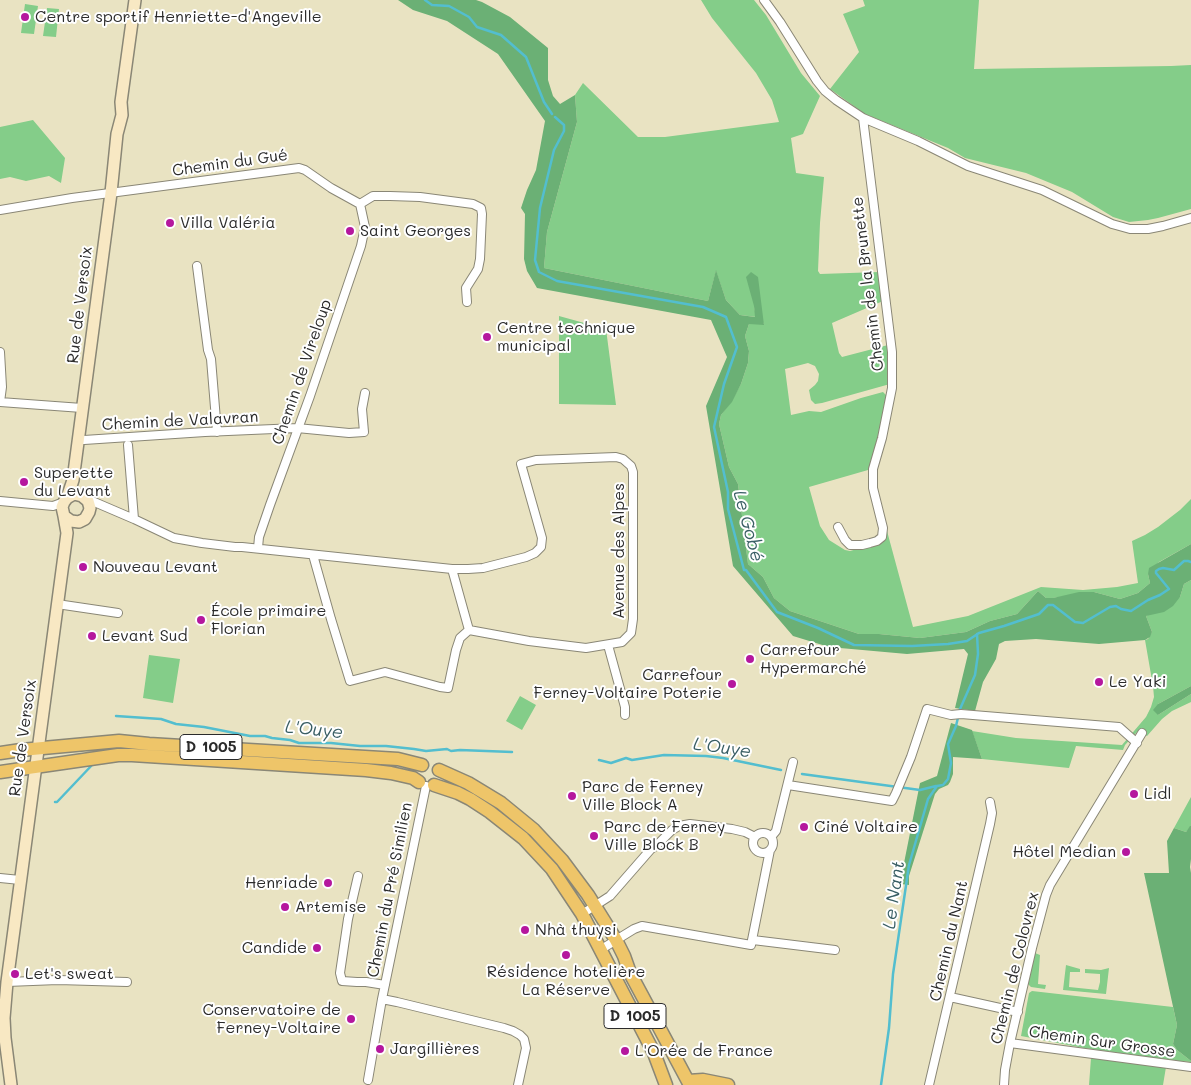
<!DOCTYPE html>
<html>
<head>
<meta charset="utf-8">
<style>
	body { margin:0 }
	canvas { display:block; background:#e9e3c2 }
</style>
</head>
<body>
<canvas width="1191" height="1085"></canvas>
<script>
const context = document.querySelector('canvas').getContext('2d');
context.lineJoin = 'round';
function fillPath(path, color) {
  context.fillStyle = color;
  context.fill(path, 'evenodd');
}
function poly(rows) {
  const path = new Path2D();
  for (const r of rows) {
    if (r.length === 3) {
      path.moveTo(r[0] + r[2], r[1]);
      path.arc(r[0], r[1], r[2], 0, 2 * Math.PI);
      continue;
    }
    path.moveTo(r[0], r[1]);
    for (let i = 2; i < r.length; i += 2) path.lineTo(r[i], r[i + 1]);
  }
  return path;
}
function strokePath(path, color, width, dash) {
  context.strokeStyle = color;
  context.lineWidth = width;
  context.lineCap = dash ? 'butt' : 'round';
  context.setLineDash(dash || []);
  context.stroke(path);
}
function label(font, color, halo, rows, align = 'center') {
  context.font = font + ' Mali,sans-serif';
  context.lineWidth = 4;
  context.setLineDash([]);
  context.textBaseline = 'middle';
  context.strokeStyle = halo;
  context.fillStyle = color;
  for (const [text, x, y, turn = 0] of rows) {
    context.save();
    context.translate(x, y);
    context.rotate((+turn || 0) * Math.PI / 180);
    context.textAlign = isNaN(turn) ? turn : align;
    if (halo) context.strokeText(text, 0, 0);
    context.fillText(text, 0, 0);
    context.restore();
  }
}
const green = poly([
	[701,0,754,0,766,15,801,73,820,96,803,134,791,138,796,173,824,177,820,223,818,271,820,274,879,272,883,301,832,323,839,353,842,357,888,345,890,384,822,403,815,404,811,400,809,390,815,385,818,381,819,374,815,366,808,363,785,369,791,415,809,411,821,412,861,398,883,392,888,397,872,463,868,470,809,487,820,526,829,540,845,550,850,551,868,546,884,539,887,531,913,627,968,616,1041,587,1083,590,1117,587,1138,583,1132,541,1145,535,1158,527,1180,510,1191,499,1191,544,1159,562,1148,574,1150,583,1138,593,1120,599,1094,592,1053,598,1046,598,1038,591,1017,614,990,621,966,632,920,638,879,634,859,634,790,611,774,598,763,577,748,564,738,484,729,467,719,424,721,415,731,402,741,384,748,363,749,351,745,336,749,324,764,324,754,306,756,317,740,315,726,300,716,271,708,301,544,268,547,232,577,122,575,95,583,83,638,137,665,137,779,122,772,100,756,73,712,18],
	[863,0,979,0,974,69,1171,66,1191,65,1191,209,1158,218,1148,220,1129,222,1113,217,1072,192,1026,173,965,158,948,148,865,114,830,89,859,52,843,14,865,6],
	[25,4,38,6,34,34,21,33],
	[47,8,59,9,56,37,43,36],
	[33,120,65,158,61,183,49,176,26,181,10,177,0,179,0,127],
	[559,316,606,329,616,405,559,404],
	[1191,580,1191,686,1158,704,1158,715,1191,694,1191,702,1172,711,1162,719,1147,736,1138,731,1125,745,1123,750,1076,746,1069,768,982,759,972,731,1016,738,1122,745,1146,717,1151,707,1154,697,1153,686,1145,640,1148,639,1152,632,1146,616,1180,597,1184,584],
	[149,655,180,659,173,703,143,698],
	[520,696,536,705,522,730,506,721],
	[1191,797,1191,826,1186,832,1174,828],
	[1035,953,1040,955,1038,984,1046,985,1045,989,1031,987,1028,984],
	[1066,965,1080,969,1080,972,1070,972,1069,987,1098,990,1100,982,1100,974,1085,973,1085,969,1101,970,1109,968,1106,994,1063,990],
	[1032,991,1173,1007,1177,1025,1173,1044,1177,1050,1191,1061,1191,1062,1168,1060,1084,1048,1021,1036,1029,993],
	[1091,1058,1166,1067,1163,1085,1089,1085]
]);
const forest = poly([
	[398,0,476,0,482,2,510,17,548,48,548,80,553,96,560,104,575,95,577,122,547,232,544,268,708,301,716,270,726,300,740,315,755,317,754,306,746,277,751,272,758,277,764,325,749,324,745,336,749,351,748,363,741,384,732,402,721,415,719,424,729,467,738,484,748,564,763,577,774,598,790,611,859,634,879,634,920,638,966,632,990,621,1017,614,1038,591,1046,598,1053,598,1079,592,1094,592,1120,599,1138,593,1150,583,1148,574,1149,568,1191,544,1191,580,1184,584,1180,597,1173,606,1164,612,1146,616,1152,632,1150,637,1145,640,1099,644,1036,639,1005,641,999,644,996,659,983,682,975,711,955,708,968,654,964,649,907,654,829,647,793,636,733,566,706,406,727,357,711,320,537,288,527,271,524,259,525,214,521,208,527,190,536,170,545,121,498,54,447,21,413,10],
	[1191,686,1191,694,1158,715,1153,710,1158,704],
	[951,723,972,730,982,759,953,757,953,774,950,782,948,785,939,789,935,794,909,876,909,885,901,884,902,873,920,783,937,776],
	[1190,826,1191,826,1191,859,1190,867,1191,873,1191,1061,1177,1050,1173,1044,1177,1025,1144,873,1169,873,1167,841,1174,828,1186,832]
]);
const stream = poly([
	[425,0,432,5,449,6,469,17,477,27,501,35,526,57,544,102,552,114],
	[555,117,564,125,564,131,554,150,540,208,535,260,539,272,557,281,703,307,726,317,737,347,724,384,714,427,728,492,728,509,744,570,746,570,777,612,818,628,854,645,912,646,948,644,967,641,979,633,1004,626,1039,614,1048,605,1053,605,1075,622,1083,623,1110,607,1116,606,1121,609,1131,611,1148,600,1160,595,1169,589,1156,573,1156,571,1159,569,1163,568,1174,570,1184,561,1188,561,1191,562],
	[116,716,161,719,176,724,204,727,250,736,265,736,272,738,290,740,299,743,331,743,360,746,386,746,414,749,426,751,447,749,451,751,460,750,512,752],
	[599,760,611,763,626,758,632,760,664,755,706,756,723,758,781,770],
	[802,774,920,790,936,786],
	[55,802,57,802,93,764],
	[881,1085,889,1028,893,974,909,865,928,799,937,786,943,785,948,779,951,763,948,744,956,726,960,709,975,675,978,654,977,634]
]);
const street = poly([
	[764,0,780,22,817,81,825,91,836,100,863,118,918,141,968,166,1042,190,1112,224,1130,229,1148,229,1163,226,1191,218],
	[0,210,72,198,299,168,305,170,331,188,360,204,373,196,390,196,420,197,473,204,481,208,482,214,480,259,478,269,466,288,467,302],
	[197,266,208,350,211,359,217,432],
	[0,352,2,387,0,402,82,408],
	[78,439,84,440,205,432,297,428,349,433,364,432,362,409,365,393],
	[128,445,134,519],
	[85,498,134,519,174,538,202,543,235,547,242,547,452,569,468,569,483,568,526,557,535,553,541,547,542,538,521,464,536,460,616,457,623,459,631,466,633,472,633,619,631,633,622,642,586,648,529,641,469,630,452,569],
	[0,501,53,506,64,502],
	[838,527,845,540,850,545,862,545,870,543,877,541,882,537,883,528,873,488,873,469,882,438,892,388,892,352,863,118],
	[258,548,259,537,270,505,310,396,361,246,365,227,360,204],
	[313,555,331,619,350,681,385,672,440,687,448,688,456,650,460,638,469,630],
	[57,604,118,613],
	[608,645,625,707,625,715],
	[788,785,892,801,896,793,911,757,927,709,951,715,961,714,1119,727,1137,743],
	[763,843,10],
	[771,837,776,831,793,762],
	[358,876,348,919,340,973,342,981,357,982,366,982,385,985],
	[0,878,20,880],
	[582,914,610,896,651,849,657,845,672,830,679,826,690,824,732,829,745,832,755,837],
	[753,940,835,950],
	[600,950,634,929,642,926,751,945,770,850],
	[7,982,58,980,127,982],
	[950,997,1018,1012],
	[382,999,397,1002,504,1028,513,1031,520,1035,524,1039,526,1048,518,1085],
	[1010,1043,1191,1067],
	[368,1080,382,999,426,786],
	[929,1085,990,824,992,813,990,802],
	[1004,1085,1005,1070,1010,1043,1032,948,1046,895,1050,885,1142,733]
]);
const secondary = poly([
	[67,498,74,494,82,496,88,501,90,508,89,512,85,519,79,522,71,521,64,516,62,507,64,502,67,498,73,480,111,193,117,134,122,115,121,102,135,0],
	[11,1085,5,1038,4,1018,7,982,67,533,64,516]
]);
const primary = poly([
	[0,753,21,750,119,741,149,744,398,759,422,765],
	[439,770,468,783,501,803,534,830,562,860,588,895,616,940,624,956,630,973,690,1085],
	[0,772,118,755,132,755,366,770,391,773,413,778,419,782],
	[434,785,458,793,470,799,490,812,523,838,552,869,582,914,654,1053,666,1085],
	[688,1081,703,1080,728,1085]
]);
const markers = [
	[25,17,5,"#b5179e"],
	[170,223,5,"#b5179e"],
	[350,231,5,"#b5179e"],
	[487,337,5,"#b5179e"],
	[24,482,5,"#b5179e"],
	[83,567,5,"#b5179e"],
	[201,620,5,"#b5179e"],
	[92,636,5,"#b5179e"],
	[750,659,5,"#b5179e"],
	[1099,682,5,"#b5179e"],
	[732,684,5,"#b5179e"],
	[1134,794,5,"#b5179e"],
	[572,796,5,"#b5179e"],
	[804,827,5,"#b5179e"],
	[594,836,5,"#b5179e"],
	[1126,852,5,"#b5179e"],
	[328,883,5,"#b5179e"],
	[285,907,5,"#b5179e"],
	[525,930,5,"#b5179e"],
	[317,948,5,"#b5179e"],
	[566,955,5,"#b5179e"],
	[15,974,5,"#b5179e"],
	[351,1019,5,"#b5179e"],
	[380,1049,5,"#b5179e"],
	[625,1051,5,"#b5179e"]
];
const shields = [
	[211,747,62],
	[635,1016,62]
];
const shieldNames = [
	["D 1005",211,747],
	["D 1005",635,1016]
];
const poiNames = [
	["Centre sportif Henriette-d'Angeville",35,17],
	["Villa Valéria",180,223],
	["Saint Georges",360,231],
	["Centre technique",497,328],
	["municipal",497,346],
	["Superette",34,473],
	["du Levant",34,491],
	["Nouveau Levant",93,567],
	["École primaire",211,611],
	["Florian",211,629],
	["Levant Sud",102,636],
	["Carrefour",760,650],
	["Hypermarché",760,668],
	["Carrefour",722,675,"right"],
	["Ferney-Voltaire Poterie",722,693,"right"],
	["Le Yaki",1109,682],
	["Parc de Ferney",582,787],
	["Ville Block A",582,805],
	["Lidl",1144,794],
	["Parc de Ferney",604,827],
	["Ville Block B",604,845],
	["Ciné Voltaire",814,827],
	["Hôtel Median",1116,852,"right"],
	["Henriade",318,883,"right"],
	["Artemise",295,907],
	["Nhà thuysi",535,930],
	["Candide",307,948,"right"],
	["Résidence hotelière",566,972,"center"],
	["La Réserve",566,990,"center"],
	["Let's sweat",25,974],
	["Conservatoire de",341,1010,"right"],
	["Ferney-Voltaire",341,1028,"right"],
	["Jargillières",390,1049],
	["L'Orée de France",635,1051]
];
const streetNames = [
	["Chemin du Gué",230,163,-8],
	["Chemin de la Brunette",868,284,-97],
	["Rue de Versoix",80,305,-83],
	["Chemin de Vireloup",302,372,-71],
	["Chemin de Valavran",180,421,-3],
	["Avenue des Alpes",619,551,-90],
	["Rue de Versoix",23,738,-82],
	["Chemin du Pré Similien",390,890,-79],
	["Chemin du Nant",949,941,-77],
	["Chemin de Colovrex",1015,968,-76],
	["Chemin Sur Grosse",1102,1042,8]
];
const waterNames = [
	["Le Gobé",748,526,75],
	["L'Ouye",314,730,6],
	["L'Ouye",722,748,8],
	["Le Nant",894,895,-82]
];
fillPath(green, '#84cd89');
fillPath(forest, '#6bb075');
strokePath(stream, '#53becf', 2.5);
strokePath(street, '#8a8776', 10);
strokePath(secondary, '#8a8776', 14);
strokePath(primary, '#8a8776', 15);
strokePath(street, '#fff', 8);
strokePath(secondary, '#f8e8c3', 11);
strokePath(primary, '#eec569', 12);
for (const [x, y, r, color] of markers) {
  const dot = new Path2D();
  dot.arc(x, y, r, 0, 2 * Math.PI);
  context.fillStyle = color;
  context.fill(dot);
  strokePath(dot, '#fff', 2);
}
for (const [x, y, w] of shields) {
  const box = new Path2D();
  box.roundRect(x - w / 2, y - 12.5, w, 25, 4);
  context.fillStyle = '#fff';
  context.fill(box);
  strokePath(box, '#2b2b2b', 1);
}
label('bold 15px', '#2b2b2b', null, shieldNames);
label('16px', '#2b2b2b', '#fff', poiNames, 'left');
label('16px', '#2b2b2b', '#fff', streetNames);
label('italic 18px', '#395e64', '#fff', waterNames);
</script>
</body>
</html>
